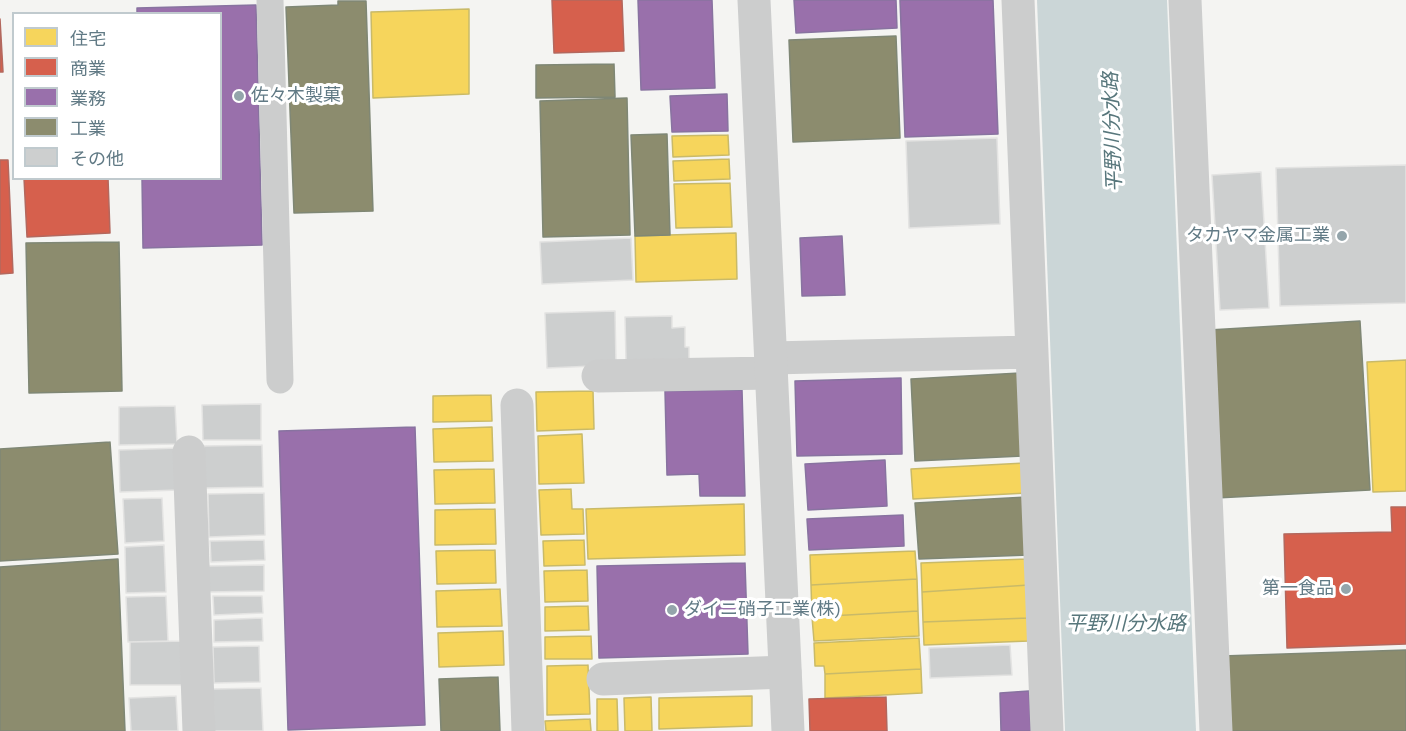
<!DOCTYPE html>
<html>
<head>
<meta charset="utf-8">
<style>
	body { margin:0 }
	#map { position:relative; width:1406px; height:731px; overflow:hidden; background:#f4f4f2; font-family:"Work Sans","Noto Sans JP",sans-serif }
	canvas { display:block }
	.legend { position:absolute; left:12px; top:12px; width:210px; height:168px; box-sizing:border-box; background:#fff; border:2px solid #c0cace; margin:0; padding:8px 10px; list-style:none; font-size:18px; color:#617a85 }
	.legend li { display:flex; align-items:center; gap:12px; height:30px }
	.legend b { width:30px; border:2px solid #c0cace }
</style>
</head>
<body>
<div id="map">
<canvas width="1406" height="731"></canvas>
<ul class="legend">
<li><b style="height:16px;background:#f6d55c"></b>住宅</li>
<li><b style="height:16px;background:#d6604d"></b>商業</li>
<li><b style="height:16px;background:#9970ab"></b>業務</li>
<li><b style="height:16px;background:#8c8c6e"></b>工業</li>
<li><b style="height:16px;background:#cdcfcf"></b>その他</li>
</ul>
</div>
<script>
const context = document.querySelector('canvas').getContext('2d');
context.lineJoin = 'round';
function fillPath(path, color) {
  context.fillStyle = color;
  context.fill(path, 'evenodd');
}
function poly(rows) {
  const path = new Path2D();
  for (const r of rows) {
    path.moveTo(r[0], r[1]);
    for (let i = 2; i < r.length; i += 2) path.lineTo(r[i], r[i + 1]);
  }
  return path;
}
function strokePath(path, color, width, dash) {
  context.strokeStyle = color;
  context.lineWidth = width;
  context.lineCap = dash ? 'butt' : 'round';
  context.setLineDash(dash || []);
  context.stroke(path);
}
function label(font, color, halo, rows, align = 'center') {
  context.font = font + ' "Work Sans","Noto Sans JP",sans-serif';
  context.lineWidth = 6;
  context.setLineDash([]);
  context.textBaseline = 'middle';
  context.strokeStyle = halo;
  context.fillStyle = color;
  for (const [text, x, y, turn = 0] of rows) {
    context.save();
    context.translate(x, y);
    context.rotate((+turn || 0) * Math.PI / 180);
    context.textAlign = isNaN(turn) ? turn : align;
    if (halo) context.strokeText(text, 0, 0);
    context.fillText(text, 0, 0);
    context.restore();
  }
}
const water = poly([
	[1037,0,1167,0,1196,731,1065,731]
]);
const homes = poly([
	[469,9,469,94,373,98,371,12,469,9],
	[728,135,729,155,673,157,672,136,728,135],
	[729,159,730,179,674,181,673,161,729,159],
	[730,183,732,227,676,228,674,184,730,183],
	[736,233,737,279,636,282,635,236,736,233],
	[1406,360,1406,491,1373,492,1367,362,1406,360],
	[593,391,594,429,537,431,536,392,593,391],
	[491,395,492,421,433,422,433,396,491,395],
	[492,427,493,461,434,462,433,429,492,427],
	[582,434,584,483,539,484,538,436,582,434],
	[1025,463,1027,493,913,499,911,469,1025,463],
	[494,469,495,503,435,504,434,470,494,469],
	[571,489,572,509,583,509,584,534,541,535,539,490,571,489],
	[744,504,745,555,588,559,586,509,744,504],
	[495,509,496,544,435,545,435,510,495,509],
	[584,540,585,565,544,566,543,541,584,540],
	[495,550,496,583,437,584,436,551,495,550],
	[915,551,917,579,811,585,810,555,915,551],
	[1027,559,1029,585,922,592,921,563,1027,559],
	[587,570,588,601,545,602,544,571,587,570],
	[917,579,918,611,812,617,811,585,917,579],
	[1029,585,1029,618,923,622,922,592,1029,585],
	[500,589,502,626,437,627,436,591,500,589],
	[588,606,589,630,545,631,545,607,588,606],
	[918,611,919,636,814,641,812,617,918,611],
	[1028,618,1029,641,924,645,923,622,1028,618],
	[503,631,504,665,439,667,438,633,503,631],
	[591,636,592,659,545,659,545,637,591,636],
	[919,638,921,669,825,674,824,666,815,666,814,643,919,638],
	[588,665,590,714,547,715,547,666,588,665],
	[921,669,922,693,825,698,825,674,921,669],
	[752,696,752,726,659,729,659,698,752,696],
	[651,697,652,731,625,731,624,698,651,697],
	[597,699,617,699,618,731,597,731,597,699],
	[590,719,591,731,546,731,545,721,590,719]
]);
const shops = poly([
	[552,0,622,0,624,51,554,53,552,0],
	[0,19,3,72,0,72,0,19],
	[0,160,8,160,13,273,0,274,0,160],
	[24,178,108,178,110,233,27,237,24,178],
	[1391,507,1406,507,1406,644,1287,648,1284,534,1392,532,1391,507],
	[886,697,887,731,810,731,809,699,886,697]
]);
const offices = poly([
	[638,0,712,0,715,88,641,90,638,0],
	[794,0,896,0,897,28,796,33,794,0],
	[900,0,993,0,998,134,905,137,900,0],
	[256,5,262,245,143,248,142,178,220,178,220,14,137,14,137,8,256,5],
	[727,94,728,131,672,132,670,96,727,94],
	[842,236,845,295,802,296,800,238,842,236],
	[901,378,902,454,797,456,795,381,901,378],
	[742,390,745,496,700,496,699,474,667,475,665,391,742,390],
	[415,427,425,725,288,730,279,431,415,427],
	[885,460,887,506,808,510,805,464,885,460],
	[903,515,904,546,809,550,807,519,903,515],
	[745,563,748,654,599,658,597,566,745,563],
	[1029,691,1031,731,1001,731,1000,693,1029,691]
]);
const industry = poly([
	[338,1,366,1,373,211,294,213,286,7,338,5,338,1],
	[896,36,900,138,793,142,789,40,896,36],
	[614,64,615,97,536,98,536,65,614,64],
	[627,98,630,235,543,237,540,101,627,98],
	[667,134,670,235,635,236,631,135,667,134],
	[119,242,122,391,29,393,26,243,119,242],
	[1360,321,1370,490,1216,498,1209,330,1360,321],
	[1020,373,1023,456,915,461,911,379,1020,373],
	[110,442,118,554,0,561,0,449,110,442],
	[1027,497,1029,555,919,559,915,503,1027,497],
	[118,559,125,731,0,731,0,567,118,559],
	[1406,650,1406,731,1227,731,1222,656,1406,650],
	[498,677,500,731,441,731,439,679,498,677]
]);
const building = poly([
	[997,138,1000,224,909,228,906,141,997,138],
	[1406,165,1406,303,1280,306,1276,168,1406,165],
	[1261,172,1269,308,1220,310,1212,175,1261,172],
	[631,238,633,280,542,284,540,242,631,238],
	[615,311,616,365,547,368,545,313,615,311],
	[672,316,672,328,685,327,685,347,689,347,689,359,626,361,625,317,672,316],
	[261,404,261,440,203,440,202,405,261,404],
	[175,406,177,444,119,445,119,407,175,406],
	[262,445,263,487,205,488,204,446,262,445],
	[179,448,179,490,120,492,119,450,179,448],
	[264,493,265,535,209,537,208,494,264,493],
	[162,498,164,541,125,543,123,499,162,498],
	[264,540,265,560,211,562,210,541,264,540],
	[164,545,166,592,126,593,125,547,164,545],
	[264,565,264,591,209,592,208,566,264,565],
	[166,596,168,641,128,642,126,597,166,596],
	[213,596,262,596,263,613,214,615,213,596],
	[262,618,263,641,214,642,214,620,262,618],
	[187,641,188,685,130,685,130,642,187,641],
	[1010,645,1012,675,930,678,929,648,1010,645],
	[259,646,260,682,214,683,213,647,259,646],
	[261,688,263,731,214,731,213,689,261,688],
	[176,696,178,731,131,731,129,698,176,696]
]);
const service = poly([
	[270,0,280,380]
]);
const minor = poly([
	[1018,0,1047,731],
	[1185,0,1216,731],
	[771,358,1031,352],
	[598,376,771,373],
	[517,405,528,731],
	[189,452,199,731],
	[603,679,785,672]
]);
const tertiary = poly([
	[754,0,788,731]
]);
const markers = [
	[239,96,6,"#94a5ab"],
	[1342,236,6,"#94a5ab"],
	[1346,589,6,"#94a5ab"],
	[672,610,6,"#94a5ab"]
];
const poiNames = [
	["佐々木製菓",251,96],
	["タカヤマ金属工業",1330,236,"right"],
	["第一食品",1334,589,"right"],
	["ダイニ硝子工業(株)",684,610]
];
const waterNames = [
	["平野川分水路",1113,132,-92],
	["平野川分水路",1126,624]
];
fillPath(water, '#cbd6d7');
fillPath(homes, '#f6d55c');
strokePath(homes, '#c9ba68', 1.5);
fillPath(shops, '#d6604d');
strokePath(shops, '#b3685e', 1.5);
fillPath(offices, '#9970ab');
strokePath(offices, '#8873a0', 1.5);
fillPath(industry, '#8c8c6e');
strokePath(industry, '#7f8775', 1.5);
fillPath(building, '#cdcfcf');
strokePath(building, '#e3e3e2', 1.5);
strokePath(service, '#cccdcd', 27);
strokePath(minor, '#cccdcd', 33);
strokePath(tertiary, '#cccdcd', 33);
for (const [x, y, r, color] of markers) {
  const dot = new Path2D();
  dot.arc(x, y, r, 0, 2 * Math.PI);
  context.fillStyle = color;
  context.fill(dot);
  strokePath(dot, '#fff', 2);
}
label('18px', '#617a85', '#fff', poiNames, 'left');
label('italic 20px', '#58777c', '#fff', waterNames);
</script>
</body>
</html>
